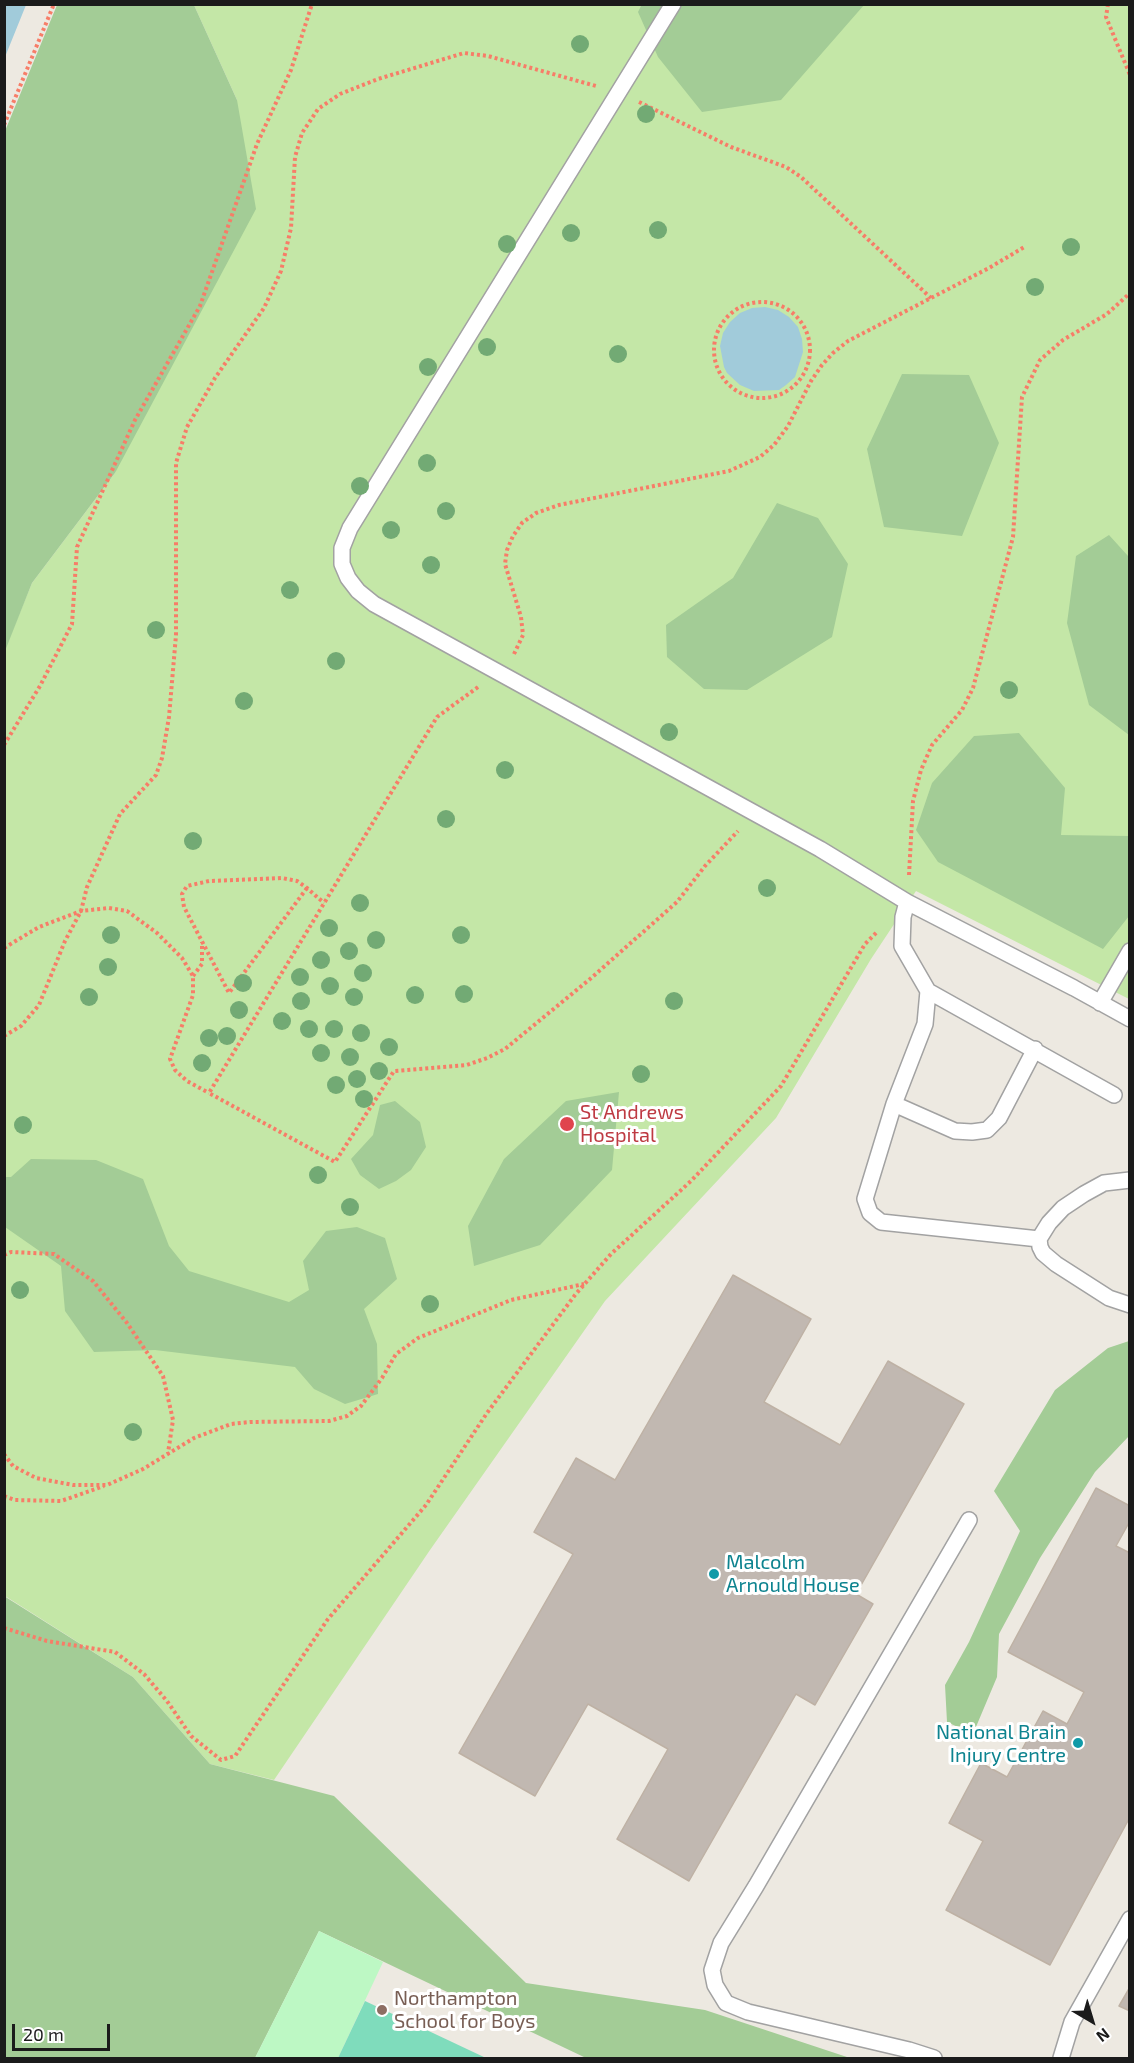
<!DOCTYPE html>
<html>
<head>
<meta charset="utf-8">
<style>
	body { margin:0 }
	#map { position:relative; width:1134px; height:2063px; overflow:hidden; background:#ede9e1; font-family:"Exo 2",sans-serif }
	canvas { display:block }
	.frame { position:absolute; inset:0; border:6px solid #1b1b1b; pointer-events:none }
	.north { position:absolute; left:1062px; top:1991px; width:60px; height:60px; -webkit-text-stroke:4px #fff; paint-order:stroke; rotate:142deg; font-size:16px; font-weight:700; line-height:24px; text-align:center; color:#1b1b1b }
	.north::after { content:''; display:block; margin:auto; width:21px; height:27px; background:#1b1b1b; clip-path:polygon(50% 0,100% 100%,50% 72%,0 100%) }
	.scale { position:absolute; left:12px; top:2024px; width:98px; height:27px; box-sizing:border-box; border:3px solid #1b1b1b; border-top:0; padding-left:8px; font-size:18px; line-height:21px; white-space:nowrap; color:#1b1b1b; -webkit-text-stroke:4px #fff; paint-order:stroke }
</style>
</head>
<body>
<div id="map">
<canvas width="1134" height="2063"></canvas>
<div class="frame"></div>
<div class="north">N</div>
<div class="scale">20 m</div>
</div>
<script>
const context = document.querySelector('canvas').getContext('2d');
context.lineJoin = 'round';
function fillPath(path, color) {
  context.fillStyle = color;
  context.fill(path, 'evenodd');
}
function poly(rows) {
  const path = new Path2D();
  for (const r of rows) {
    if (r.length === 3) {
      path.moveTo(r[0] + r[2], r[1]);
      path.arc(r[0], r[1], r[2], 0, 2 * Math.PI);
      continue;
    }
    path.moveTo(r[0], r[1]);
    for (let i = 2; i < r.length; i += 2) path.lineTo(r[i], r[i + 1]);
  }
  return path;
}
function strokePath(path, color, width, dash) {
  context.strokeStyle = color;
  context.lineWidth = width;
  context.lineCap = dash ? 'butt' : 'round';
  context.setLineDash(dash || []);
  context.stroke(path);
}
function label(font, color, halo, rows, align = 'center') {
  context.font = font + ' "Exo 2",sans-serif';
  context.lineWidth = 6;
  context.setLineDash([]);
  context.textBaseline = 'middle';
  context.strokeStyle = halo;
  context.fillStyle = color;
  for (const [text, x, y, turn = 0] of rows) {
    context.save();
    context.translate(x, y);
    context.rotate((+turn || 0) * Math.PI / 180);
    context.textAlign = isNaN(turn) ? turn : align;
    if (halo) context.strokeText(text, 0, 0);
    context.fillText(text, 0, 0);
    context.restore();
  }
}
const grass = poly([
	[194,5,1129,5,1129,999,916,891,871,959,776,1118,605,1301,430,1550,274,1780,210,1764,133,1677,5,1596,4,651,32,583,115,473,237,100]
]);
const forest = poly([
	[642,4,864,5,781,100,702,112,658,57,638,12],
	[57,5,194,5,237,100,256,209,115,473,32,583,5,651,5,131],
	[902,374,969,375,999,443,962,536,884,527,867,449],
	[777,503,818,518,848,564,832,637,747,690,704,689,667,657,666,625,733,578],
	[1109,535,1128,556,1129,735,1089,705,1067,623,1076,556],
	[1019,733,1065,788,1061,835,1129,836,1129,916,1103,949,938,862,916,830,932,783,974,736],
	[619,1092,612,1170,540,1245,474,1266,468,1226,504,1159,566,1101],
	[395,1101,420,1122,426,1147,411,1170,396,1181,379,1189,360,1175,351,1159,373,1135,380,1105],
	[31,1159,96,1160,143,1179,169,1246,189,1271,289,1302,309,1290,303,1261,326,1231,357,1227,385,1238,397,1279,364,1309,377,1344,378,1394,345,1404,314,1389,295,1367,155,1350,94,1352,65,1311,61,1266,5,1227,5,1177,11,1177],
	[1129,1341,1129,1436,1095,1472,1040,1558,999,1634,997,1677,973,1734,947,1722,945,1685,969,1642,1020,1531,994,1491,1055,1390,1108,1348],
	[4,1596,133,1677,210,1764,334,1796,526,1983,705,2010,850,2058,586,2058,319,1931,255,2058,5,2058]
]);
const park = poly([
	[319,1931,383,1962,338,2058,255,2058]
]);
const pitch = poly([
	[365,2001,486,2058,338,2058]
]);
const water = poly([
	[5,4,26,5,5,57,4,5],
	[765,307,778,310,789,317,798,327,802,339,803,352,795,377,786,385,779,390,754,391,740,385,727,373,724,367,720,346,723,333,730,322,740,313,752,308]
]);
const building = poly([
	[733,1275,811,1319,764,1402,840,1445,888,1361,964,1404,856,1594,873,1604,815,1705,796,1694,689,1881,617,1839,668,1749,588,1704,535,1796,459,1753,573,1554,534,1532,576,1458,615,1480,733,1275],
	[1096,1488,1130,1506,1130,1521,1116,1546,1130,1553,1130,1817,1050,1965,946,1910,983,1841,949,1823,981,1763,1007,1777,1043,1711,1067,1724,1084,1692,1008,1652,1096,1488],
	[1130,1987,1130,2011,1119,2006,1130,1987]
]);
const path = poly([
	[1108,4,1106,17,1130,75],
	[639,102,731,147,786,167,801,177,931,298],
	[4,125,54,4],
	[762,350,48],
	[514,654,523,635,521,617,505,564,507,550,513,536,522,523,536,513,559,505,729,471,760,457,774,445,788,426,811,381,822,365,833,353,848,341,989,268,1026,246],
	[478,687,437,717,209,1093,335,1162,394,1071,467,1065,487,1058,505,1049,590,979,677,902,705,866,738,831],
	[4,745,40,686,72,624,77,547,135,420,200,306,257,144,291,70,312,4],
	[909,875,913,801,921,770,932,745,962,710,973,688,1013,537,1022,397,1040,360,1063,340,1107,314,1130,293],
	[307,888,229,993,184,907,182,894,187,886,209,881,282,878,297,881,307,888,324,903],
	[4,948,39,927,81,911,109,908,127,911,157,933,182,958,193,976,193,995,170,1059,175,1070,187,1081,209,1093],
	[193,976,202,964,202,942],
	[4,1036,21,1026,39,1005,65,941,81,911,87,887,120,814,156,775,162,758,169,717,176,635,176,463,187,427,215,378,264,308,281,271,291,228,295,157,302,133,318,109,340,94,378,79,464,53,488,56,596,86],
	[4,1255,11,1252,54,1254,93,1281,127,1323,163,1376,173,1420,168,1453],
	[4,1454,13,1466,36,1478,73,1485,107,1485,143,1469,194,1438,231,1424,250,1422,329,1421,347,1416,361,1406,382,1378,396,1354,418,1338,511,1300,584,1284],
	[4,1496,15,1500,61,1501,104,1486],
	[4,1628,47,1641,115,1652,144,1674,167,1701,191,1736,221,1760,235,1756,328,1619,426,1505,487,1413,575,1295,611,1254,691,1181,781,1086,865,944,878,931]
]);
const lane = poly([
	[673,4,350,528,342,548,342,564,348,578,358,591,374,604,820,849,907,902,1074,988,1130,1019],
	[907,902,903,917,902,946,928,991,925,1024,894,1104,865,1199,870,1213,881,1222,1039,1239],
	[928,991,1114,1095],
	[1100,1003,1130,951],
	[894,1104,955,1131,972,1132,987,1130,999,1118,1035,1049],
	[1130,1180,1104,1183,1084,1194,1063,1208,1049,1223,1039,1239,1040,1247,1043,1253,1056,1264,1109,1298,1130,1305],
	[934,2058,909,2050,748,2012,726,2003,715,1985,712,1970,721,1943,756,1886,969,1520],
	[1061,2058,1072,2022,1130,1919]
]);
const trees = [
	[580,44],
	[646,114],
	[658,230],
	[571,233],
	[507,244],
	[1071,247],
	[1035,287],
	[487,347],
	[618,354],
	[428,367],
	[427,463],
	[360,486],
	[446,511],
	[391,530],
	[431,565],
	[290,590],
	[156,630],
	[336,661],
	[1009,690],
	[244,701],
	[669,732],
	[505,770],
	[446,819],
	[193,841],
	[767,888],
	[360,903],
	[329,928],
	[111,935],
	[461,935],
	[376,940],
	[349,951],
	[321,960],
	[108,967],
	[363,973],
	[300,977],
	[243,983],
	[330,986],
	[464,994],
	[415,995],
	[89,997],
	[354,997],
	[301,1001],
	[674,1001],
	[239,1010],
	[282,1021],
	[309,1029],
	[334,1029],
	[361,1033],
	[227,1036],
	[209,1038],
	[389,1047],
	[321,1053],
	[350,1057],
	[202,1063],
	[379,1071],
	[641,1074],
	[357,1079],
	[336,1085],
	[364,1099],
	[23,1125],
	[318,1175],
	[350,1207],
	[20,1290],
	[430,1304],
	[133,1432]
];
const markers = [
	[567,1124,8,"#e0444e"],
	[714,1574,6,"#0f9aa8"],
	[1078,1743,6,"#0f9aa8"],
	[382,2010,6,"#8d6e63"]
];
const healthNames = [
	["St Andrews",580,1112],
	["Hospital",580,1135]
];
const cultureNames = [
	["Malcolm",726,1562],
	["Arnould House",726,1585],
	["National Brain",1066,1732,"right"],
	["Injury Centre",1066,1755,"right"]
];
const educationNames = [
	["Northampton",394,1998],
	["School for Boys",394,2021]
];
fillPath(grass, '#c4e7a7');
fillPath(forest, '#a3cc96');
fillPath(park, '#bdf8c4');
fillPath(pitch, '#7fdcbc');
fillPath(water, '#a1cbda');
fillPath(building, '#c1b8b1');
strokePath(building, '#beb1a4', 1.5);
strokePath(lane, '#a2a2a2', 18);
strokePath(path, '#f77d68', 4, [3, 3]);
strokePath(lane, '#fff', 15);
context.fillStyle = '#72aa74';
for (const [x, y] of trees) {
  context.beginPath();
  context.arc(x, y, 9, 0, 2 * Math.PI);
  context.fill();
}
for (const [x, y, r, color] of markers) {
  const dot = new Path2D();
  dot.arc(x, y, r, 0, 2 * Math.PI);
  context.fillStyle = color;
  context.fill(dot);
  strokePath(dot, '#fff', 2);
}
label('20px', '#be3a42', '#fff', healthNames, 'left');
label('20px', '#0d838f', '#fff', cultureNames, 'left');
label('20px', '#785e54', '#fff', educationNames, 'left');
</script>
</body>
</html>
